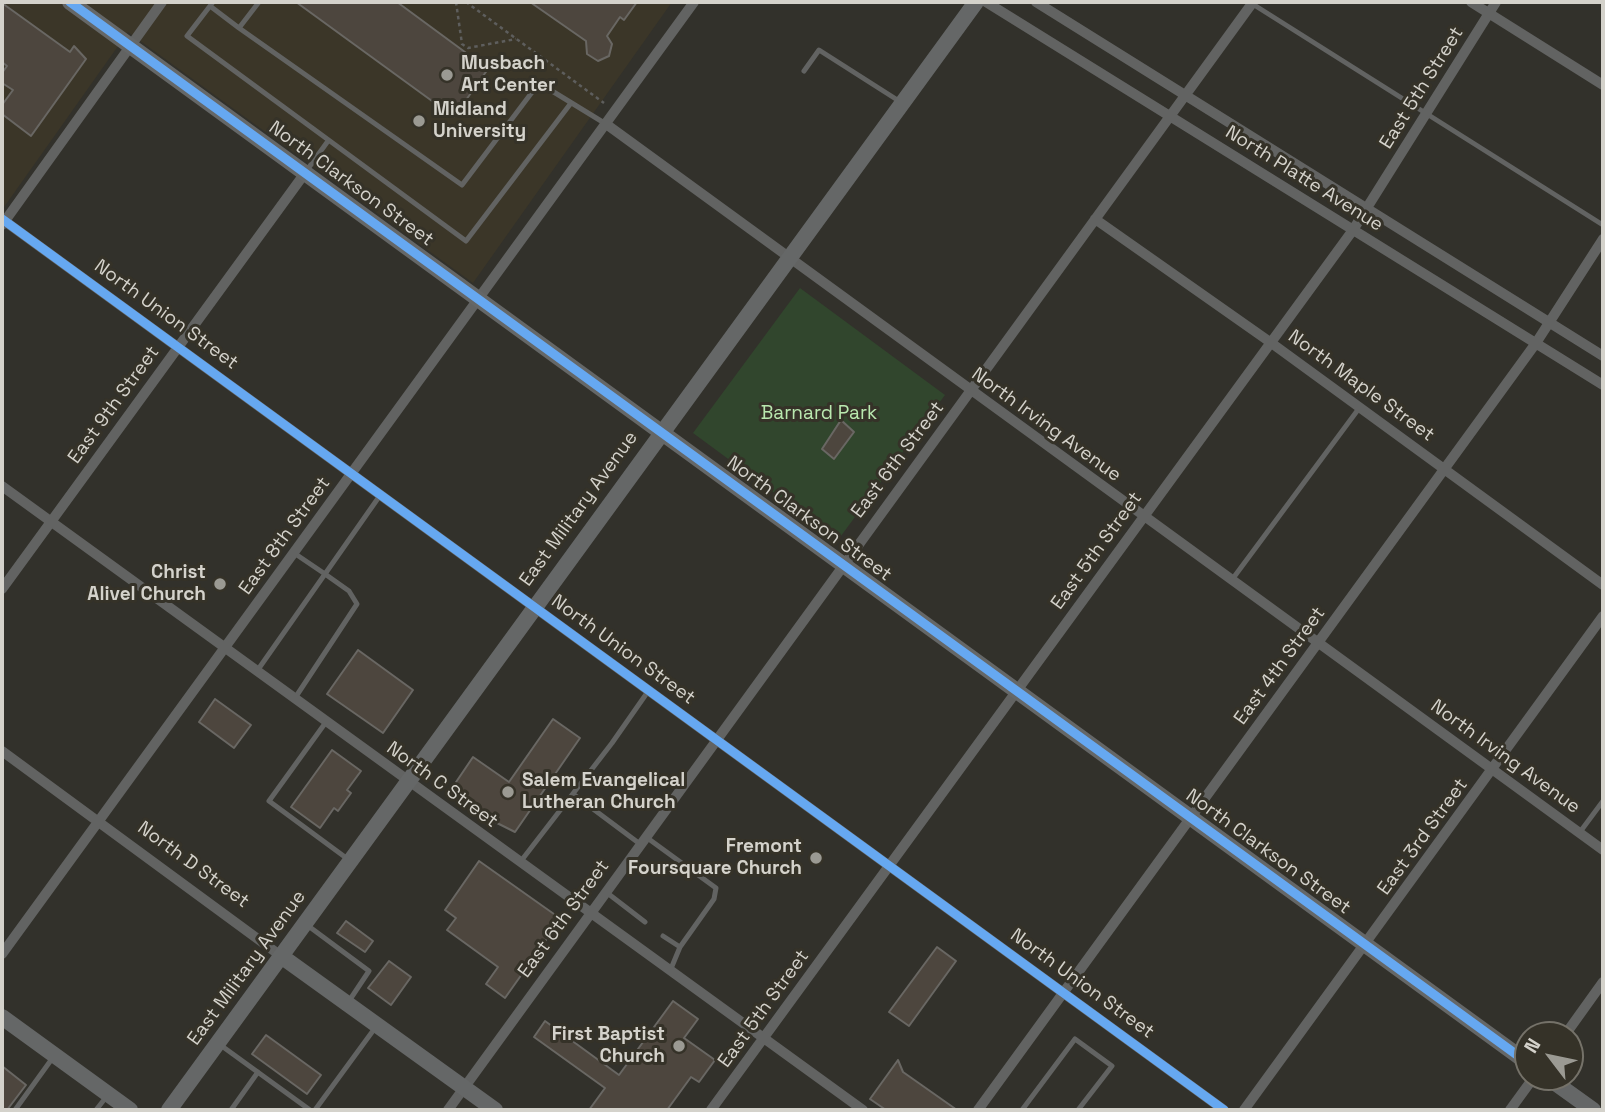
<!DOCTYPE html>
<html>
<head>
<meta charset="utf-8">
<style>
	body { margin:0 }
	#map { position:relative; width:1605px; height:1112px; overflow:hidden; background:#32312b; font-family:"Space Grotesk",sans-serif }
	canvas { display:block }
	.frame { position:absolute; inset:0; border:4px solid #d4d2cb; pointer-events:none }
	.north { position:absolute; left:1514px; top:1021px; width:70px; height:70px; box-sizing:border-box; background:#353228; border:2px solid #757269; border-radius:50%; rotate:302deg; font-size:19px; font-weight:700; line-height:28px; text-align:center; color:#d4d2cb }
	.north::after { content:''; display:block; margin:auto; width:24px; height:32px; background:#9b9a93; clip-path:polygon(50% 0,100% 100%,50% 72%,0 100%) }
</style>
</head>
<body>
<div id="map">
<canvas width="1605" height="1112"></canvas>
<div class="frame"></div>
<div class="north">N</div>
</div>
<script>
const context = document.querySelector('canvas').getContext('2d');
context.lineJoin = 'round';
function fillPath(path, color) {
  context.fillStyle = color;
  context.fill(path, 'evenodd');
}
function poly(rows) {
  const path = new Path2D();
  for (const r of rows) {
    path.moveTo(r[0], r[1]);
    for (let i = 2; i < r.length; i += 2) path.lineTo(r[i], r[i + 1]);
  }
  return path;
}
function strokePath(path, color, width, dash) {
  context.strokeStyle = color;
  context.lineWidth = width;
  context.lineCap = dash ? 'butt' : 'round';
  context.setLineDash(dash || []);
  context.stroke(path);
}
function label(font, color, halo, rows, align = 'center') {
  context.font = font + ' "Space Grotesk",sans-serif';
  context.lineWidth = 6;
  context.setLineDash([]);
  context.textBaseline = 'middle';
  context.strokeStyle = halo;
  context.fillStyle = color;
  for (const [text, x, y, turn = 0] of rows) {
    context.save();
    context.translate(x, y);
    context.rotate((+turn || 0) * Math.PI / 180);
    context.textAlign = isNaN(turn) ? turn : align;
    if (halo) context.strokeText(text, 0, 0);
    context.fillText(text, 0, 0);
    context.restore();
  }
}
const built = poly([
	[2,2,672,2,473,283,128,32,2,210]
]);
const green = poly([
	[800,288,945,395,838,540,693,433]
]);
const building = poly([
	[296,2,397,2,488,69,454,117,296,2],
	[530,2,637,2,624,20,620,17,607,36,612,44,609,56,598,61,587,54,586,41,530,2],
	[2,3,70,52,74,46,86,59,31,136,2,114,2,105,13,90,2,83,2,73,7,66,2,62,2,3],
	[841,420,854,432,834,459,822,449,841,420],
	[358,650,413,690,383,733,327,694,358,650],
	[215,699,251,725,234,748,199,722,215,699],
	[553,719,580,738,515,832,491,820,450,791,473,757,509,782,553,719],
	[332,750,361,771,347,790,351,793,338,811,334,808,320,828,291,807,332,750],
	[479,861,561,919,505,998,486,984,498,967,447,930,456,918,445,910,479,861],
	[346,921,373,941,365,952,337,933,346,921],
	[937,947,956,961,909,1026,889,1012,937,947],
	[389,961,411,977,391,1005,368,988,389,961],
	[673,1001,698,1019,684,1038,715,1060,699,1082,691,1077,667,1110,589,1110,605,1088,534,1037,545,1021,619,1075,673,1001],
	[266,1035,321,1075,307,1094,252,1054,266,1035],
	[898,1060,903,1072,957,1110,886,1110,870,1099,898,1060],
	[2,1066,26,1085,7,1110,2,1110,2,1066]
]);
const path = poly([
	[456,2,462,44,468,48,516,39],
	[466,2,604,103]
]);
const lane = poly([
	[213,2,210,6,239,28],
	[259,2,239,28,462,185,539,83,606,124],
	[1251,3,1603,225],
	[210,6,187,36,466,241,571,103],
	[804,71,819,50,899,101],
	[307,170,328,141],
	[1231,581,1360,407],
	[257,671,325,574,294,553],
	[295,698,357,604,349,591,325,574,381,494],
	[326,722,269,801,349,860],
	[573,794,640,844],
	[1580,832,1603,801],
	[646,837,716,888,714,899,680,947,670,971],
	[521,861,612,743,649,690],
	[606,892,645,922],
	[307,925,369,971,349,1001],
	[663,936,680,947],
	[219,1044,310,1110],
	[15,1110,54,1056],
	[96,1110,107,1096],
	[231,1110,258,1072],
	[315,1110,375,1028],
	[1022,1110,1075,1039,1112,1066,1078,1110]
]);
const street = poly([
	[986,2,1603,385],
	[1036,2,1603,356],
	[1471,2,1603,85],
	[606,124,1603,850],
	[2,219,1224,1110],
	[1095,219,1270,342,1603,585],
	[2,225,162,2],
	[2,486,863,1110],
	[2,589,305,173],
	[2,751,281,956],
	[2,954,694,2],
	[1565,1035,1603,982],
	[448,1110,1253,2],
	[711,1110,1353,230,1496,2],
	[978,1110,1536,343,1603,239],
	[1244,1110,1603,616],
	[1510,1110,1534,1077]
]);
const secondary = poly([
	[70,2,1528,1063],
	[281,956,495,1110],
	[2,1017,130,1110],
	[1547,1077,1593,1110],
	[169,1110,976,2]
]);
const cycleway = poly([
	[70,2,1528,1063],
	[2,219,1224,1110]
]);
const markers = [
	[447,75,7,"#9b9a93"],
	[419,121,7,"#9b9a93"],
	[220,584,7,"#9b9a93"],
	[508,792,7,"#9b9a93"],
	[816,858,7,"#9b9a93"],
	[679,1046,7,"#9b9a93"]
];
const poiNames = [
	["Musbach",461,64],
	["Art Center",461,86],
	["Midland",433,110],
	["University",433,132],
	["Christ",206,573,"right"],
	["Alivel Church",206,595,"right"],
	["Salem Evangelical",522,781],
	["Lutheran Church",522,803],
	["Fremont",802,847,"right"],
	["Foursquare Church",802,869,"right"],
	["First Baptist",665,1035,"right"],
	["Church",665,1057,"right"]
];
const streetNames = [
	["East 5th Street",1422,88,-58],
	["North Platte Avenue",1304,179,32],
	["North Clarkson Street",351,184,36],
	["North Union Street",166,315,36],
	["North Maple Street",1361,386,36],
	["East 9th Street",114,405,-54],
	["North Irving Avenue",1046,425,36],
	["East 6th Street",898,460,-53],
	["East Military Avenue",579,509,-54],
	["North Clarkson Street",809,519,36],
	["East 8th Street",285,536,-54],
	["East 5th Street",1097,551,-54],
	["North Union Street",623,650,36],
	["East 4th Street",1280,666,-54],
	["North Irving Avenue",1505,757,36],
	["North C Street",442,785,36],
	["East 3rd Street",1423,837,-54],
	["North Clarkson Street",1268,852,36],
	["North D Street",193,865,36],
	["East 6th Street",564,919,-54],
	["East Military Avenue",247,968,-54],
	["North Union Street",1082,984,36],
	["East 5th Street",764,1009,-54]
];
const parkNames = [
	["Barnard Park",819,414]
];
fillPath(built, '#3b3628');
fillPath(green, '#31462d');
fillPath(building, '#4d463e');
strokePath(building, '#696763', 2);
strokePath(path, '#5e5e5d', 2.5, [3.5, 3.5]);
strokePath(lane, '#626362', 5);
strokePath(street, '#626362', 10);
strokePath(secondary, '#656767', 16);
strokePath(cycleway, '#66a8f1', 9);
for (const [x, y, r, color] of markers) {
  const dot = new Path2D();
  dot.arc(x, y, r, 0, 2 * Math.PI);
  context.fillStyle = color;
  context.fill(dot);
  strokePath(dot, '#353228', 2.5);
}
label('bold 19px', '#d4d2cb', '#353228', poiNames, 'left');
label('19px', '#d4d2cb', '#353228', streetNames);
label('19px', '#b9e8af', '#353228', parkNames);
</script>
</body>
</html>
